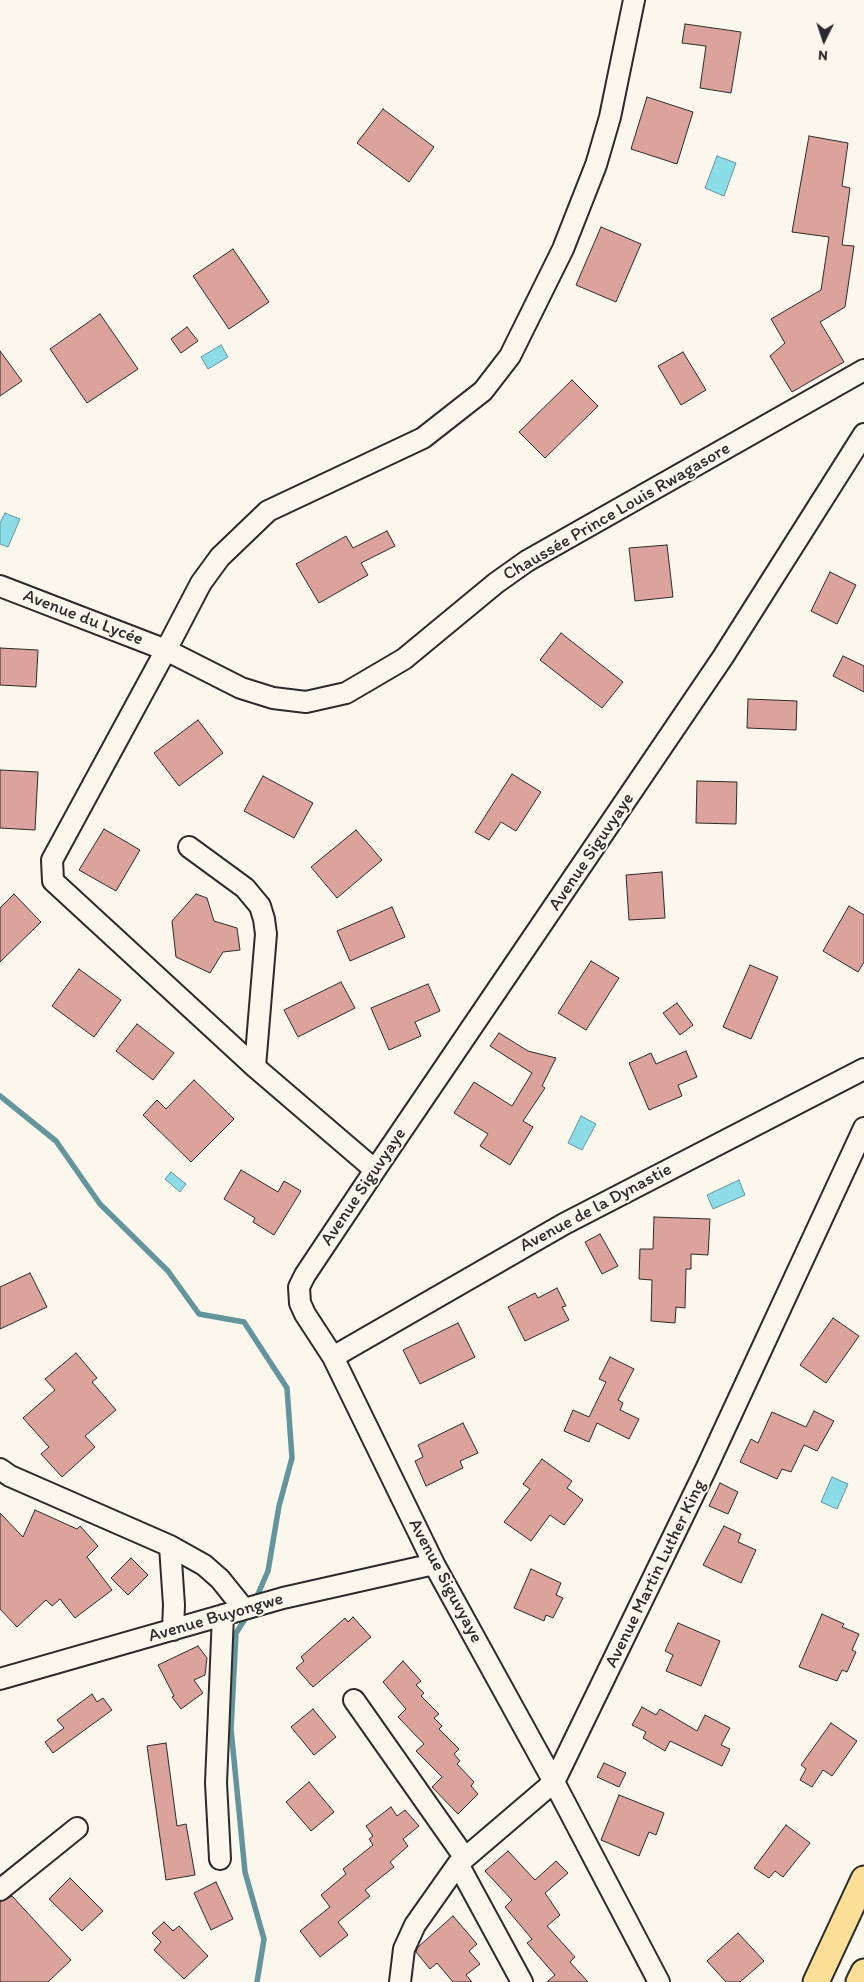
<!DOCTYPE html>
<html>
<head>
<meta charset="utf-8">
<style>
	body { margin:0 }
	#map { position:relative; width:864px; height:1982px; overflow:hidden; background:#fbf7ec; font-family:Itim,sans-serif }
	canvas { display:block }
	.north { position:absolute; left:799px; top:15px; width:50px; height:50px; -webkit-text-stroke:4px #fbf7ec; paint-order:stroke; rotate:184deg; font-size:14px; font-weight:700; line-height:20px; text-align:center; color:#2b2b2b }
	.north::after { content:''; display:block; margin:auto; width:18px; height:22px; background:#2b2b2b; clip-path:polygon(50% 0,100% 100%,50% 72%,0 100%) }
</style>
</head>
<body>
<div id="map">
<canvas width="864" height="1982"></canvas>
<div class="north">N</div>
</div>
<script>
const context = document.querySelector('canvas').getContext('2d');
context.lineJoin = 'round';
function fillPath(path, color) {
  context.fillStyle = color;
  context.fill(path, 'evenodd');
}
function poly(rows) {
  const path = new Path2D();
  for (const r of rows) {
    path.moveTo(r[0], r[1]);
    for (let i = 2; i < r.length; i += 2) path.lineTo(r[i], r[i + 1]);
  }
  return path;
}
function strokePath(path, color, width, dash) {
  context.strokeStyle = color;
  context.lineWidth = width;
  context.lineCap = dash ? 'butt' : 'round';
  context.setLineDash(dash || []);
  context.stroke(path);
}
function label(font, color, halo, rows, align = 'center') {
  context.font = font + ' Itim,sans-serif';
  context.lineWidth = 4;
  context.setLineDash([]);
  context.textBaseline = 'middle';
  context.strokeStyle = halo;
  context.fillStyle = color;
  for (const [text, x, y, turn = 0] of rows) {
    context.save();
    context.translate(x, y);
    context.rotate((+turn || 0) * Math.PI / 180);
    context.textAlign = isNaN(turn) ? turn : align;
    if (halo) context.strokeText(text, 0, 0);
    context.fillText(text, 0, 0);
    context.restore();
  }
}
const water = poly([
	[717,156,736,163,724,196,705,188,717,156],
	[221,345,228,357,208,369,201,357,221,345],
	[5,513,20,519,8,547,0,544,0,523,5,513],
	[581,1116,596,1124,582,1150,568,1143,581,1116],
	[171,1172,186,1184,180,1192,165,1179,171,1172],
	[739,1180,745,1195,713,1209,707,1195,739,1180],
	[832,1477,848,1484,837,1509,821,1502,832,1477]
]);
const stream = poly([
	[0,1096,56,1141,100,1204,168,1271,199,1314,244,1322,287,1388,292,1458,279,1506,268,1571,255,1601],
	[249,1613,236,1633,231,1729,245,1872,264,1939,257,1982]
]);
const building = poly([
	[685,24,741,32,731,93,700,88,706,46,682,43,685,24],
	[647,97,693,112,677,164,631,149,647,97],
	[383,109,434,147,409,182,357,143,383,109],
	[809,136,848,143,842,186,850,188,842,245,854,246,845,307,820,322,844,362,792,392,770,356,785,343,771,319,821,290,829,237,792,232,809,136],
	[601,227,641,244,616,302,576,285,601,227],
	[233,249,269,302,229,329,193,276,233,249],
	[100,314,138,369,87,403,50,349,100,314],
	[187,327,198,341,181,353,171,339,187,327],
	[0,351,22,381,0,396,0,351],
	[683,352,706,390,681,405,658,366,683,352],
	[572,380,598,406,545,458,519,432,572,380],
	[387,531,395,546,361,563,368,575,319,603,296,564,346,536,353,548,387,531],
	[667,545,673,597,635,601,629,548,667,545],
	[830,572,856,585,837,624,811,611,830,572],
	[561,633,623,682,602,708,540,660,561,633],
	[0,648,38,650,36,687,0,685,0,648],
	[843,656,864,666,864,692,833,676,843,656],
	[748,699,797,701,796,730,747,728,748,699],
	[198,720,223,753,179,786,154,753,198,720],
	[0,770,38,772,35,830,0,828,0,770],
	[512,774,541,792,516,831,501,822,489,840,475,832,512,774],
	[263,776,313,803,294,838,244,811,263,776],
	[697,781,737,782,736,824,696,823,697,781],
	[104,829,140,850,116,891,79,870,104,829],
	[356,830,382,860,337,898,311,867,356,830],
	[662,872,665,918,629,920,626,875,662,872],
	[14,894,41,922,0,962,0,908,14,894],
	[196,894,207,898,214,921,237,928,240,950,223,952,210,973,176,957,172,921,196,894],
	[849,906,864,915,864,962,858,972,823,951,849,906],
	[392,907,405,937,350,961,337,931,392,907],
	[591,961,619,978,586,1030,558,1013,591,961],
	[750,965,778,977,751,1039,723,1027,750,965],
	[79,969,121,1000,94,1037,52,1006,79,969],
	[341,982,355,1008,298,1037,284,1010,341,982],
	[428,984,440,1011,415,1022,421,1036,389,1050,371,1008,428,984],
	[677,1003,693,1025,680,1035,663,1013,677,1003],
	[137,1024,174,1053,153,1080,116,1051,137,1024],
	[499,1033,528,1051,556,1058,542,1086,545,1088,523,1121,533,1127,510,1165,480,1146,488,1134,454,1113,474,1082,512,1106,532,1073,490,1046,499,1033],
	[686,1051,697,1077,678,1085,682,1096,649,1110,629,1063,651,1053,656,1064,686,1051],
	[194,1080,234,1119,191,1162,143,1115,157,1100,166,1109,194,1080],
	[241,1170,278,1192,284,1181,301,1191,274,1235,253,1222,255,1218,224,1199,241,1170],
	[654,1217,710,1219,708,1255,691,1254,691,1269,686,1269,685,1308,676,1307,675,1323,651,1321,652,1280,639,1279,640,1249,653,1249,654,1217],
	[600,1234,618,1266,602,1274,585,1242,600,1234],
	[30,1273,47,1307,0,1329,0,1287,30,1273],
	[557,1288,566,1306,562,1307,569,1320,525,1341,508,1307,535,1293,538,1298,557,1288],
	[833,1318,859,1336,826,1383,800,1365,833,1318],
	[458,1323,475,1357,420,1384,403,1350,458,1323],
	[76,1353,97,1378,92,1382,116,1410,85,1436,95,1447,62,1477,41,1454,49,1447,23,1418,55,1390,45,1379,76,1353],
	[610,1357,634,1369,618,1400,623,1403,620,1410,639,1419,629,1439,597,1423,589,1442,564,1431,573,1410,589,1417,606,1382,599,1379,610,1357],
	[814,1411,834,1421,817,1451,804,1445,791,1472,782,1469,777,1479,740,1462,751,1439,758,1443,772,1412,806,1427,814,1411],
	[463,1423,478,1453,460,1461,463,1468,426,1486,415,1461,423,1457,418,1445,463,1423],
	[542,1459,572,1481,567,1488,583,1500,564,1525,550,1515,531,1541,504,1522,530,1489,523,1484,542,1459],
	[720,1483,738,1492,728,1514,709,1506,720,1483],
	[35,1510,77,1529,80,1526,98,1546,87,1557,112,1590,75,1618,60,1599,52,1606,46,1600,17,1627,0,1609,0,1513,23,1537,35,1510],
	[724,1526,741,1534,738,1542,756,1550,741,1583,703,1565,724,1526],
	[131,1558,148,1575,128,1595,111,1578,131,1558],
	[531,1569,561,1583,556,1595,563,1598,553,1618,546,1615,544,1621,514,1608,531,1569],
	[822,1614,844,1624,842,1627,859,1634,852,1650,856,1652,847,1672,842,1670,837,1681,799,1667,822,1614],
	[353,1617,371,1637,313,1687,296,1668,304,1661,301,1657,345,1618,348,1622,353,1617],
	[678,1623,720,1641,701,1686,666,1671,673,1655,665,1651,678,1623],
	[198,1646,207,1658,205,1675,194,1680,203,1693,181,1709,172,1697,174,1696,158,1665,198,1646],
	[403,1661,421,1681,416,1685,424,1693,421,1696,439,1714,434,1718,442,1726,439,1729,459,1749,454,1754,460,1761,457,1764,474,1782,471,1786,478,1794,458,1814,432,1787,442,1777,416,1751,424,1744,398,1717,406,1709,383,1682,403,1661],
	[92,1694,97,1702,103,1698,112,1710,53,1753,45,1742,64,1728,57,1720,92,1694],
	[642,1707,656,1715,660,1709,697,1731,705,1715,730,1728,721,1745,730,1749,722,1766,670,1741,665,1751,643,1738,646,1732,632,1725,642,1707],
	[313,1709,336,1737,314,1755,291,1727,313,1709],
	[831,1723,857,1741,832,1776,823,1770,812,1787,800,1780,806,1769,801,1765,831,1723],
	[166,1743,177,1826,186,1824,195,1875,166,1880,147,1746,166,1743],
	[604,1763,626,1773,619,1787,597,1777,604,1763],
	[309,1782,334,1812,311,1831,286,1802,309,1782],
	[619,1795,664,1813,656,1835,649,1832,639,1856,601,1840,619,1795],
	[391,1807,397,1816,405,1810,419,1826,403,1839,408,1846,390,1862,394,1867,365,1890,370,1896,338,1922,348,1935,320,1957,300,1931,330,1907,321,1895,346,1874,343,1869,373,1845,369,1839,373,1836,366,1826,391,1807],
	[786,1825,810,1843,783,1877,775,1871,769,1878,754,1868,786,1825],
	[508,1851,535,1880,556,1861,568,1873,545,1893,560,1915,547,1926,575,1957,570,1962,588,1982,547,1982,555,1975,527,1943,532,1939,505,1907,512,1900,485,1871,508,1851],
	[70,1878,103,1911,82,1931,49,1899,70,1878],
	[216,1882,233,1919,211,1930,194,1893,216,1882],
	[12,1896,71,1960,48,1982,0,1982,0,1902,12,1896],
	[453,1916,477,1944,469,1951,480,1964,466,1975,472,1982,453,1982,437,1963,430,1969,416,1952,418,1947,453,1916],
	[164,1922,173,1931,179,1926,208,1956,184,1979,154,1950,161,1942,152,1933,164,1922],
	[738,1933,764,1961,740,1982,726,1982,707,1961,738,1933]
]);
const minor = poly([
	[634,0,610,117,596,165,563,249,510,356,483,391,423,438,268,511,220,557,201,583,166,650,241,688,273,698,306,702,346,693,404,659,496,583,527,561,864,370],
	[0,586,166,650,52,860,53,881,255,1067,375,1170],
	[189,847,245,888,260,906,264,919,266,934,255,1067],
	[333,1357,564,1224,864,1069],
	[0,1469,10,1476,170,1546,204,1565,220,1579,244,1609],
	[170,1546,174,1605,173,1630],
	[0,1679,283,1598,434,1564],
	[354,1700,465,1858],
	[220,1859,216,1783,223,1615],
	[458,1864,522,1982],
	[0,1890,77,1828],
	[400,1982,404,1949,415,1925,458,1864,554,1782,706,1469,864,1128],
	[659,1982,554,1782,434,1564,333,1357,305,1314,300,1303,299,1287,305,1275,375,1170,723,657,864,434]
]);
const major = poly([
	[816,1982,864,1879],
	[859,1982,864,1972]
]);
const streetNames = [
	["Chaussée Prince Louis Rwagasore",617,512,-30],
	["Avenue du Lycée",83,618,21],
	["Avenue Siguvyaye",592,852,-56],
	["Avenue Siguvyaye",364,1187,-56],
	["Avenue de la Dynastie",596,1208,-28],
	["Avenue Martin Luther King",656,1574,-64],
	["Avenue Siguvyaye",445,1581,62],
	["Avenue Buyongwe",216,1618,-16]
];
fillPath(water, '#8cdce8');
strokePath(water, '#65959c', 1);
strokePath(stream, '#65959c', 5.5);
fillPath(building, '#dca29c');
strokePath(building, '#2b2b2b', 1);
strokePath(minor, '#2b2b2b', 24);
strokePath(major, '#2b2b2b', 29);
strokePath(minor, '#fbf7ec', 20);
strokePath(major, '#fbdf96', 25);
label('18px', '#2b2b2b', '#fbf7ec', streetNames);
</script>
</body>
</html>
